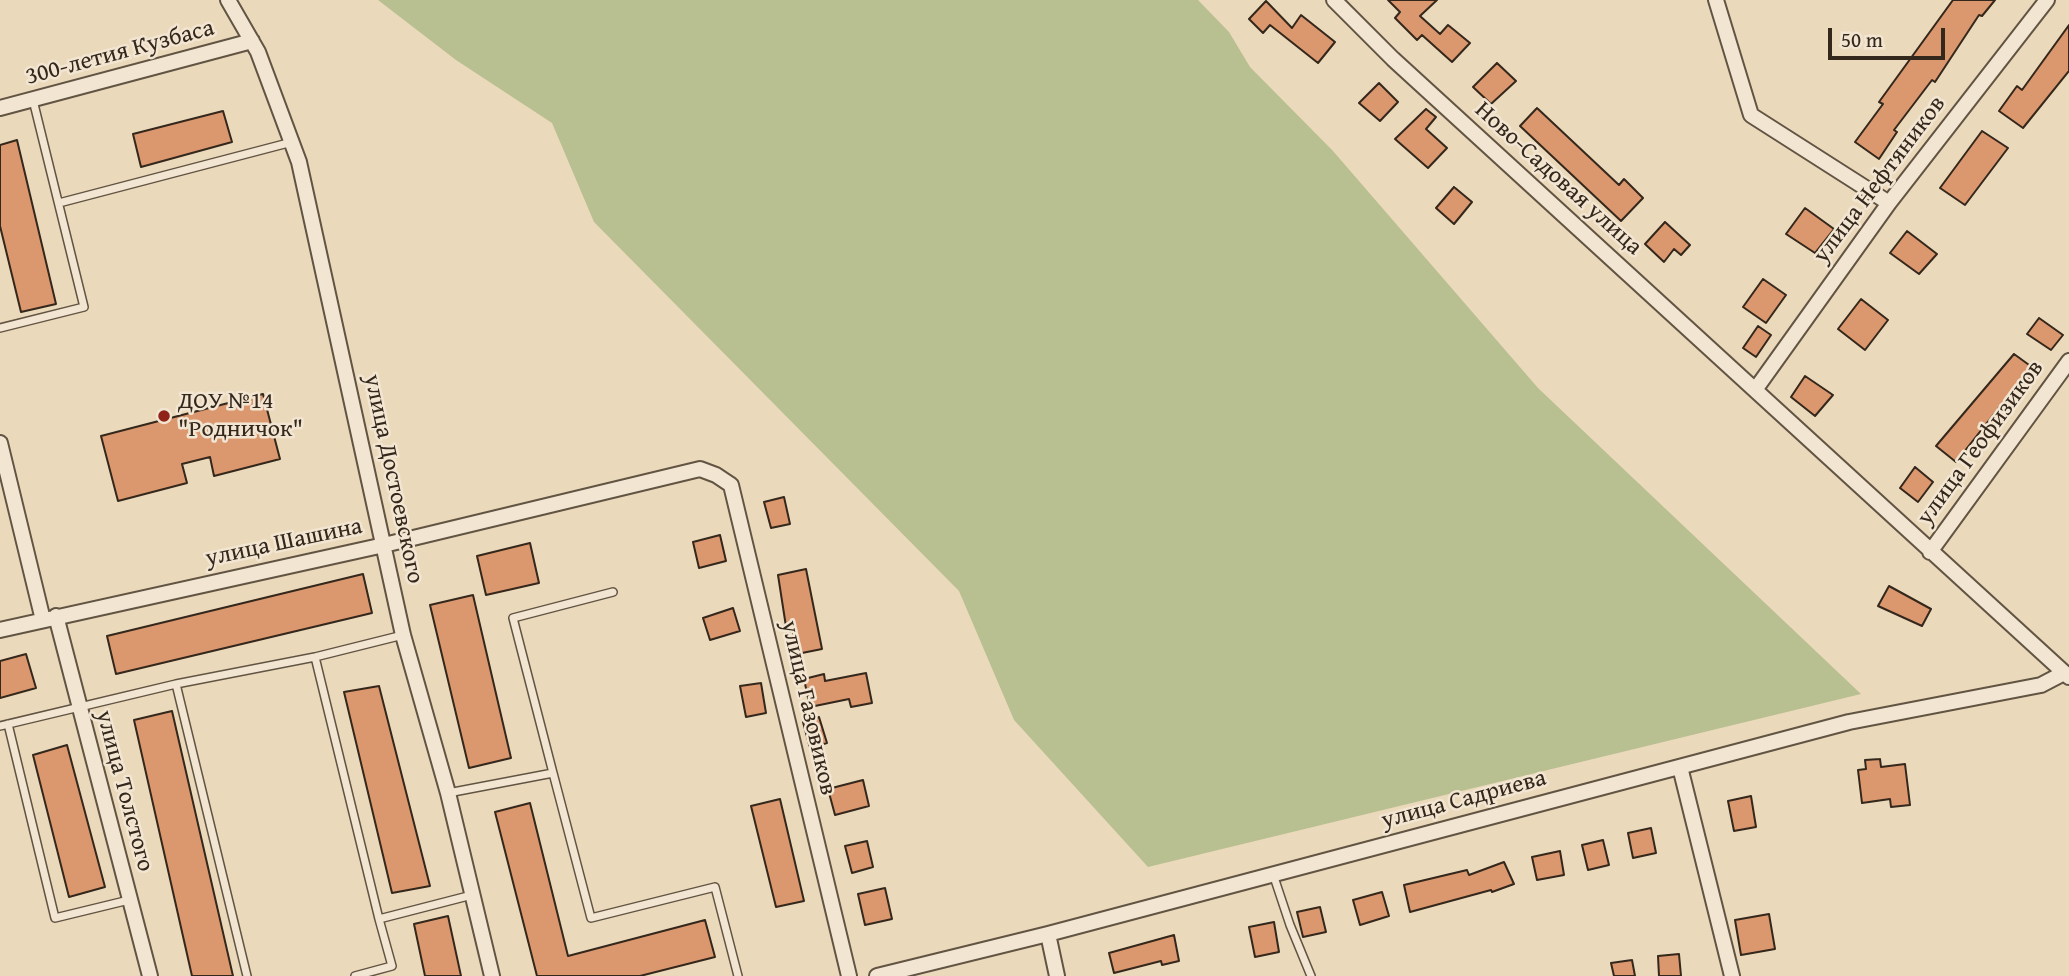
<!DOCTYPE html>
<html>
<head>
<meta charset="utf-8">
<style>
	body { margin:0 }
	#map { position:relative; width:2069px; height:976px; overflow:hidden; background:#ebd9bb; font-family:"Gentium Book Plus",serif }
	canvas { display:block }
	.scale { position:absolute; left:1828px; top:28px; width:117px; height:32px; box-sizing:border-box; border:4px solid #34271b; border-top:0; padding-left:9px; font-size:21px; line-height:24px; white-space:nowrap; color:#34271b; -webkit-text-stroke:5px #f2e6d3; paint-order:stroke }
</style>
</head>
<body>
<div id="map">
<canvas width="2069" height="976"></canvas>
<div class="scale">50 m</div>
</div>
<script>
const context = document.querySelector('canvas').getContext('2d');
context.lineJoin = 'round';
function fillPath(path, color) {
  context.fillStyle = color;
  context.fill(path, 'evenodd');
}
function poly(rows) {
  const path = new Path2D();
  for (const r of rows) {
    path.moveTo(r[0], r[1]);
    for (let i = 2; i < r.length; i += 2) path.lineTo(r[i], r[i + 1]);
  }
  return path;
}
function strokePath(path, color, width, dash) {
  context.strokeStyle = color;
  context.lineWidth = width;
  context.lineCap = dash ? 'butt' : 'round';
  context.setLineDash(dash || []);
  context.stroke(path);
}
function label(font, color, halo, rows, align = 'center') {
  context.font = font + ' "Gentium Book Plus",serif';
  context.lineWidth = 5;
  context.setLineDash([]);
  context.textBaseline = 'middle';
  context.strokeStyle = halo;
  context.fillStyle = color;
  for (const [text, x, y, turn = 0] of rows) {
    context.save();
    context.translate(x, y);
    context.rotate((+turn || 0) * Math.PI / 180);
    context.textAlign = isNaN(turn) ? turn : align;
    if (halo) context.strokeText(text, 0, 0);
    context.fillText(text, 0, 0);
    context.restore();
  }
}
const green = poly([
	[378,0,1198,0,1229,32,1250,67,1333,151,1538,388,1861,694,1148,867,1014,720,959,591,594,222,552,123,456,60]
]);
const building = poly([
	[1388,0,1437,0,1420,16,1440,34,1448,25,1470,43,1452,62,1422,35,1417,40,1395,18,1400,12,1388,0],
	[1953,0,1995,0,1982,16,1979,15,1935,82,1932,80,1894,130,1897,132,1879,159,1855,142,1883,104,1879,102,1953,0],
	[1266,1,1292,28,1301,15,1335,42,1318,63,1270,25,1263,33,1249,19,1266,1],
	[2069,25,2069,71,2023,128,1999,111,2017,86,2022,90,2069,25],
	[1497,63,1516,81,1491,104,1473,87,1497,63],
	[1379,83,1398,102,1380,121,1359,103,1379,83],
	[1537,108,1619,185,1624,179,1643,198,1621,221,1520,126,1537,108],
	[1426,109,1436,117,1426,129,1447,148,1428,168,1395,139,1426,109],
	[223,111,232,142,141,167,133,134,223,111],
	[1982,131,2008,148,1965,205,1940,188,1982,131],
	[17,140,56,304,21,312,0,226,0,145,17,140],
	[1454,187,1472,202,1454,224,1436,208,1454,187],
	[1805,208,1834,229,1815,253,1786,234,1805,208],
	[1665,222,1690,245,1681,255,1674,249,1664,262,1645,244,1665,222],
	[1907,231,1937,254,1919,274,1890,253,1907,231],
	[1763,279,1786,295,1766,323,1743,307,1763,279],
	[1861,299,1888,320,1865,350,1838,329,1861,299],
	[2039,318,2063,335,2051,350,2027,334,2039,318],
	[1758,326,1771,335,1756,357,1743,348,1758,326],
	[2014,354,2036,370,2013,398,2009,395,1956,462,1936,446,2014,354],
	[1805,376,1833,395,1815,416,1791,397,1805,376],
	[263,394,280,459,214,476,210,457,182,464,187,483,118,501,101,436,263,394],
	[1915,467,1933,482,1918,502,1900,488,1915,467],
	[784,497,790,524,771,528,764,502,784,497],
	[720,535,726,561,699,568,693,542,720,535],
	[530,543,539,583,486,595,477,556,530,543],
	[806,569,822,649,797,654,793,631,787,633,778,575,806,569],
	[363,574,372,613,116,674,107,636,363,574],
	[1889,586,1931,609,1922,626,1878,606,1889,586],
	[473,595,511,758,469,768,430,605,473,595],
	[733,608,740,631,710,640,703,618,733,608],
	[26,654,36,688,0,698,0,661,26,654],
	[866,673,872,703,851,707,849,699,810,707,804,679,824,674,825,681,866,673],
	[761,683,766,713,746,717,740,686,761,683],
	[379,686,430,886,392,893,344,692,379,686],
	[172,711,233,976,192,976,134,720,172,711],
	[819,717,827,743,810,748,803,722,819,717],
	[67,745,105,887,69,897,33,755,67,745],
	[1880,759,1881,767,1905,764,1910,805,1891,807,1890,799,1862,803,1858,770,1866,769,1865,760,1880,759],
	[863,780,869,806,835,815,828,789,863,780],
	[1751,796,1756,827,1734,831,1728,801,1751,796],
	[780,799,804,901,776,907,751,806,780,799],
	[530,803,568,956,705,920,715,957,640,976,537,976,495,812,530,803],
	[1651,828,1656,853,1633,858,1628,833,1651,828],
	[1603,840,1609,865,1588,870,1582,845,1603,840],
	[867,841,873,867,852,873,845,846,867,841],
	[1560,851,1564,875,1537,880,1532,857,1560,851],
	[1504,862,1514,884,1492,892,1491,890,1410,912,1404,885,1467,870,1469,875,1504,862],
	[885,888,892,919,865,925,858,894,885,888],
	[1382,892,1389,916,1360,925,1353,900,1382,892],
	[1320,907,1326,932,1303,937,1297,912,1320,907],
	[1769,914,1775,949,1741,955,1735,920,1769,914],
	[448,916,461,976,425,976,414,924,448,916],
	[1274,922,1279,952,1255,957,1249,927,1274,922],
	[1174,935,1179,961,1162,965,1161,961,1114,973,1109,953,1174,935],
	[1679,954,1681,976,1659,976,1658,956,1679,954],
	[1632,960,1635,976,1614,976,1611,963,1632,960]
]);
const lane = poly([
	[59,203,292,142],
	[0,328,84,307,33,100],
	[315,657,403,635],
	[176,684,315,657,379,919],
	[8,724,55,918,129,900],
	[0,726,176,684,247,976],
	[553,773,513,618,613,592],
	[448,793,553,773,591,918,715,887,738,976],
	[1273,874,1290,925,1311,976],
	[355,976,392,966,379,919,472,895]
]);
const street = poly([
	[228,0,258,52,299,162,403,635,448,793,492,976],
	[1334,0,1393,59,2069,677],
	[1716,0,1751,115,1889,203],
	[0,108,252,41],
	[1755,390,1889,203,2047,0],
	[0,443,43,620],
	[1930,552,2069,361],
	[56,616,150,976],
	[0,630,384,545,700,469,716,475,731,485,849,976],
	[1680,767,1732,976],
	[1048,934,1057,976],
	[877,976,1048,934,1849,722,2041,685,2064,673]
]);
const markers = [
	[164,416,7,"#8f2418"]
];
const streetNames = [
	["300-летия Кузбаса",120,53,-15],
	["Ново-Садовая улица",1558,179,42],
	["улица Нефтяников",1880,180,-53],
	["улица Геофизиков",1981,443,-54],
	["улица Достоевского",393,479,78],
	["улица Шашина",284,543,-12],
	["улица Газовиков",808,708,77],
	["улица Толстого",124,791,75],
	["улица Садриева",1464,800,-15]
];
const poiNames = [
	["ДОУ №14",178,402],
	["\"Родничок\"",178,430]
];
fillPath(green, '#b8bf90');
fillPath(building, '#db976e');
strokePath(building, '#34271b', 2);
strokePath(lane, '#625443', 10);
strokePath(street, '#625443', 18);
strokePath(lane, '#f2e6d3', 7);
strokePath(street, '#f2e6d3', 14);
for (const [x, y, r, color] of markers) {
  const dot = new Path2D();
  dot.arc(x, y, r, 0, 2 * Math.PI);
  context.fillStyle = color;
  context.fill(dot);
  strokePath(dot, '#f2e6d3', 2.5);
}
label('24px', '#34271b', '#f2e6d3', streetNames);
label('24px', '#34271b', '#f2e6d3', poiNames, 'left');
</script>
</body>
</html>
